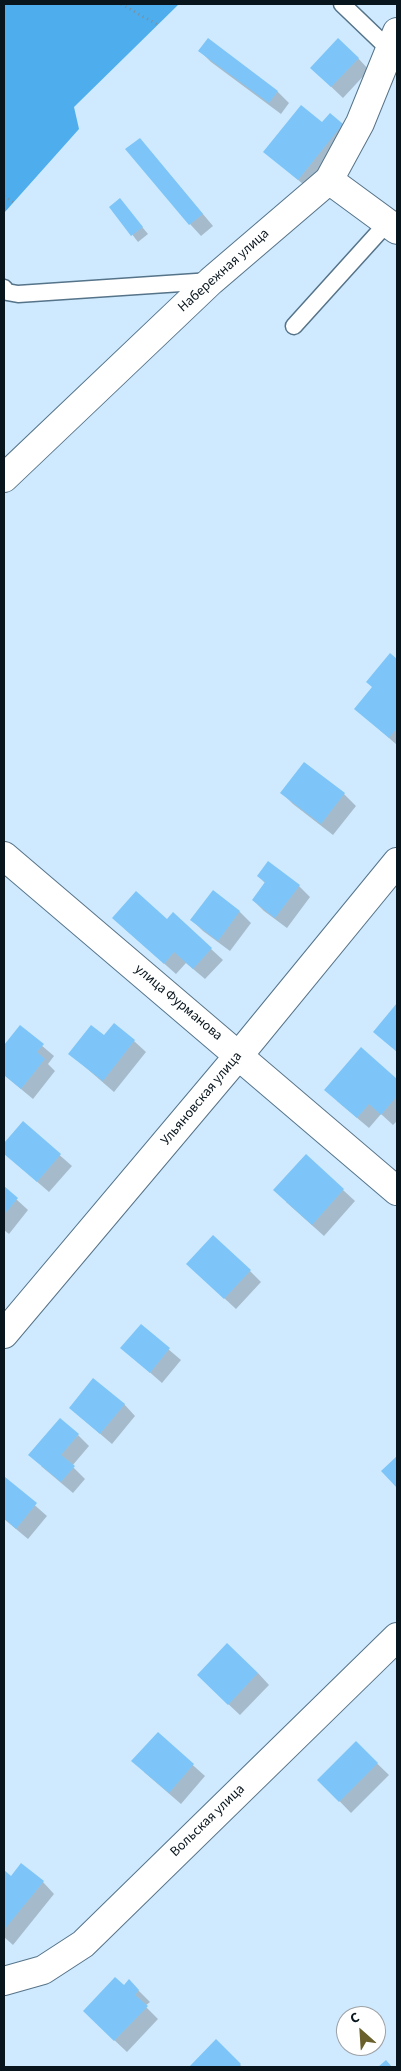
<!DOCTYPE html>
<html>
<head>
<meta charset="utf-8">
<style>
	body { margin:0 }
	#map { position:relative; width:401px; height:2071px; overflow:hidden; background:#cfeafe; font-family:"Source Sans 3",sans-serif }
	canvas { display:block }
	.frame { position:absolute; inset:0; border:5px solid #09151d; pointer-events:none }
	.north { position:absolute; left:336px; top:2006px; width:50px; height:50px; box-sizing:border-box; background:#fff; border:1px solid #9da1a5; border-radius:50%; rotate:334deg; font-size:14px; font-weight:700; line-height:20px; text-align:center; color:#09151d }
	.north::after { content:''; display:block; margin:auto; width:18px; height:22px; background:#6a602c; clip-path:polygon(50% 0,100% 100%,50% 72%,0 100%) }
</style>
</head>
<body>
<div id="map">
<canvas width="401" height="2071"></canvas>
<div class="frame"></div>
<div class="north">С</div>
</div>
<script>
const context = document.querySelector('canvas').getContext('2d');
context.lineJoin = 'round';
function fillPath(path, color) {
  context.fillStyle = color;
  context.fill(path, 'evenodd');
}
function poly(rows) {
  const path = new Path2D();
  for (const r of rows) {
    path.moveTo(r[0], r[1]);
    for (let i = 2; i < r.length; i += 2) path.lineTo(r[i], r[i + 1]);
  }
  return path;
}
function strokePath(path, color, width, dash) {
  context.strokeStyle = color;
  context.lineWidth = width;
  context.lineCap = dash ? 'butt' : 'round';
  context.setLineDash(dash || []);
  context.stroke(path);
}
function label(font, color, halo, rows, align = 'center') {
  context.font = font + ' "Source Sans 3",sans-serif';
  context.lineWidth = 4.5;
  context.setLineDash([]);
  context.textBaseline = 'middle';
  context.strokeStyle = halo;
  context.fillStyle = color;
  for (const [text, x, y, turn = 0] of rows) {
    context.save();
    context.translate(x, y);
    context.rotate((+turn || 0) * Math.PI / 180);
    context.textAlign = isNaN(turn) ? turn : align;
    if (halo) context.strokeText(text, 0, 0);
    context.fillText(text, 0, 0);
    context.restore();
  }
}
const water = poly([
	[4,4,179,4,74,107,79,129,4,213]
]);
const shadow = poly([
	[208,40,278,92,289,103,281,114,211,62,200,51],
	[358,58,369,70,343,98,323,79],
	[330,114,354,136,310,190,265,152,322,124],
	[140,139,213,226,201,236,190,224],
	[120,200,148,234,138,242,111,207],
	[390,654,397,660,397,745,356,709,373,688],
	[305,763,344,794,356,806,333,835,293,804,282,793],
	[268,863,299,886,310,897,287,928,264,911,253,900,266,884,258,876],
	[213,892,240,912,251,923,230,951,203,931,192,920],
	[173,914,223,960,205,979,186,963,176,974,125,929,167,921],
	[20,1027,54,1056,48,1064,55,1071,33,1099,4,1075,4,1047],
	[104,1037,134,1041,146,1052,114,1092,70,1054],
	[361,1049,397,1080,397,1121,393,1125,381,1114,369,1128,337,1101],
	[23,1123,72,1166,49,1192,4,1153,4,1145],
	[306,1156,355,1201,324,1236,286,1202],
	[4,1188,28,1210,9,1234,4,1230],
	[250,1271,261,1282,236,1309,199,1275],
	[141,1326,181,1360,162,1383,122,1348],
	[124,1404,135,1416,112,1444,70,1408],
	[78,1435,89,1446,72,1466,85,1479,73,1493,41,1466],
	[5,1479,47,1516,28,1539,4,1519],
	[258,1673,269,1685,240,1715,210,1687],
	[158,1734,205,1776,181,1804,144,1772],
	[356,1743,389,1775,351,1813,319,1780],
	[4,1872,11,1877,43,1882,54,1894,13,1945,4,1937],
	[129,1981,150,2002,145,2006,158,2019,127,2052,96,2023],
	[216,2041,240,2065,243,2067,190,2067]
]);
const building = poly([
	[208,38,278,91,269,103,198,51],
	[338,38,359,58,331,87,310,68],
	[301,105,322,122,330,113,343,124,298,180,263,152],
	[140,138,203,214,189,225,125,149],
	[120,198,143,227,131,236,109,207],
	[390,653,397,659,397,728,389,738,354,709,372,687,366,682],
	[304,762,345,793,321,824,280,793],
	[268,861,300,885,275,918,252,900,265,882,257,876],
	[213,890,240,911,218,941,190,920],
	[136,891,167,919,173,912,212,948,193,969,174,952,164,964,112,918],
	[397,1003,397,1052,373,1032],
	[114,1023,135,1040,103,1081,68,1054,91,1025,104,1035],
	[20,1025,44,1044,37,1052,45,1059,21,1089,4,1075,4,1045],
	[361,1047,397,1079,397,1096,381,1115,369,1104,357,1118,324,1090],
	[23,1121,61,1154,37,1182,4,1154,4,1143],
	[306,1154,344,1189,312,1225,273,1190],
	[4,1186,18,1198,4,1215],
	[213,1235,251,1270,224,1299,186,1264],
	[141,1324,170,1348,150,1373,120,1348],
	[93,1378,125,1404,100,1434,69,1408],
	[60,1418,79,1434,61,1455,75,1466,61,1482,28,1455],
	[397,1456,397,1488,381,1471],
	[5,1477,37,1503,16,1529,4,1518],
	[227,1643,258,1673,228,1705,197,1675],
	[158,1732,194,1764,169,1793,131,1761],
	[356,1741,378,1763,339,1802,317,1780],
	[21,1863,44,1881,4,1930,4,1870,11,1876],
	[115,1977,124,1985,129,1979,139,1990,135,1995,148,2006,114,2041,83,2011],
	[216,2039,241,2064,238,2067,189,2067],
	[386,2060,392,2067,378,2067]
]);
const path = poly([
	[121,4,158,25],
	[4,196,13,202]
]);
const service = poly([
	[342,4,390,50],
	[4,288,7,292,18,294,211,281],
	[294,326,388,222]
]);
const minor = poly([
	[329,180,397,230],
	[4,478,211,281,329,180,360,123,397,32],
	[4,856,397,1191],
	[4,1981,43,1970,83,1944,397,1637]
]);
const tertiary = poly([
	[4,1334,239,1055,397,862]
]);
const streetNames = [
	["Набережная улица",224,271,-42],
	["улица Фурманова",178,1003,40],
	["Ульяновская улица",202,1099,-50],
	["Вольская улица",208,1821,-44]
];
fillPath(water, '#4eadec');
fillPath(shadow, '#0003');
fillPath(building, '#7dc5f8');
strokePath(service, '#557389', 19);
strokePath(minor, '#557389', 30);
strokePath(tertiary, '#557389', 30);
strokePath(path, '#7b909f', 3, [1, 4]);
strokePath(service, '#fff', 16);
strokePath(minor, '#fff', 28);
strokePath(tertiary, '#fff', 28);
label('14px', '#09151d', '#fff', streetNames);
</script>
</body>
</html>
